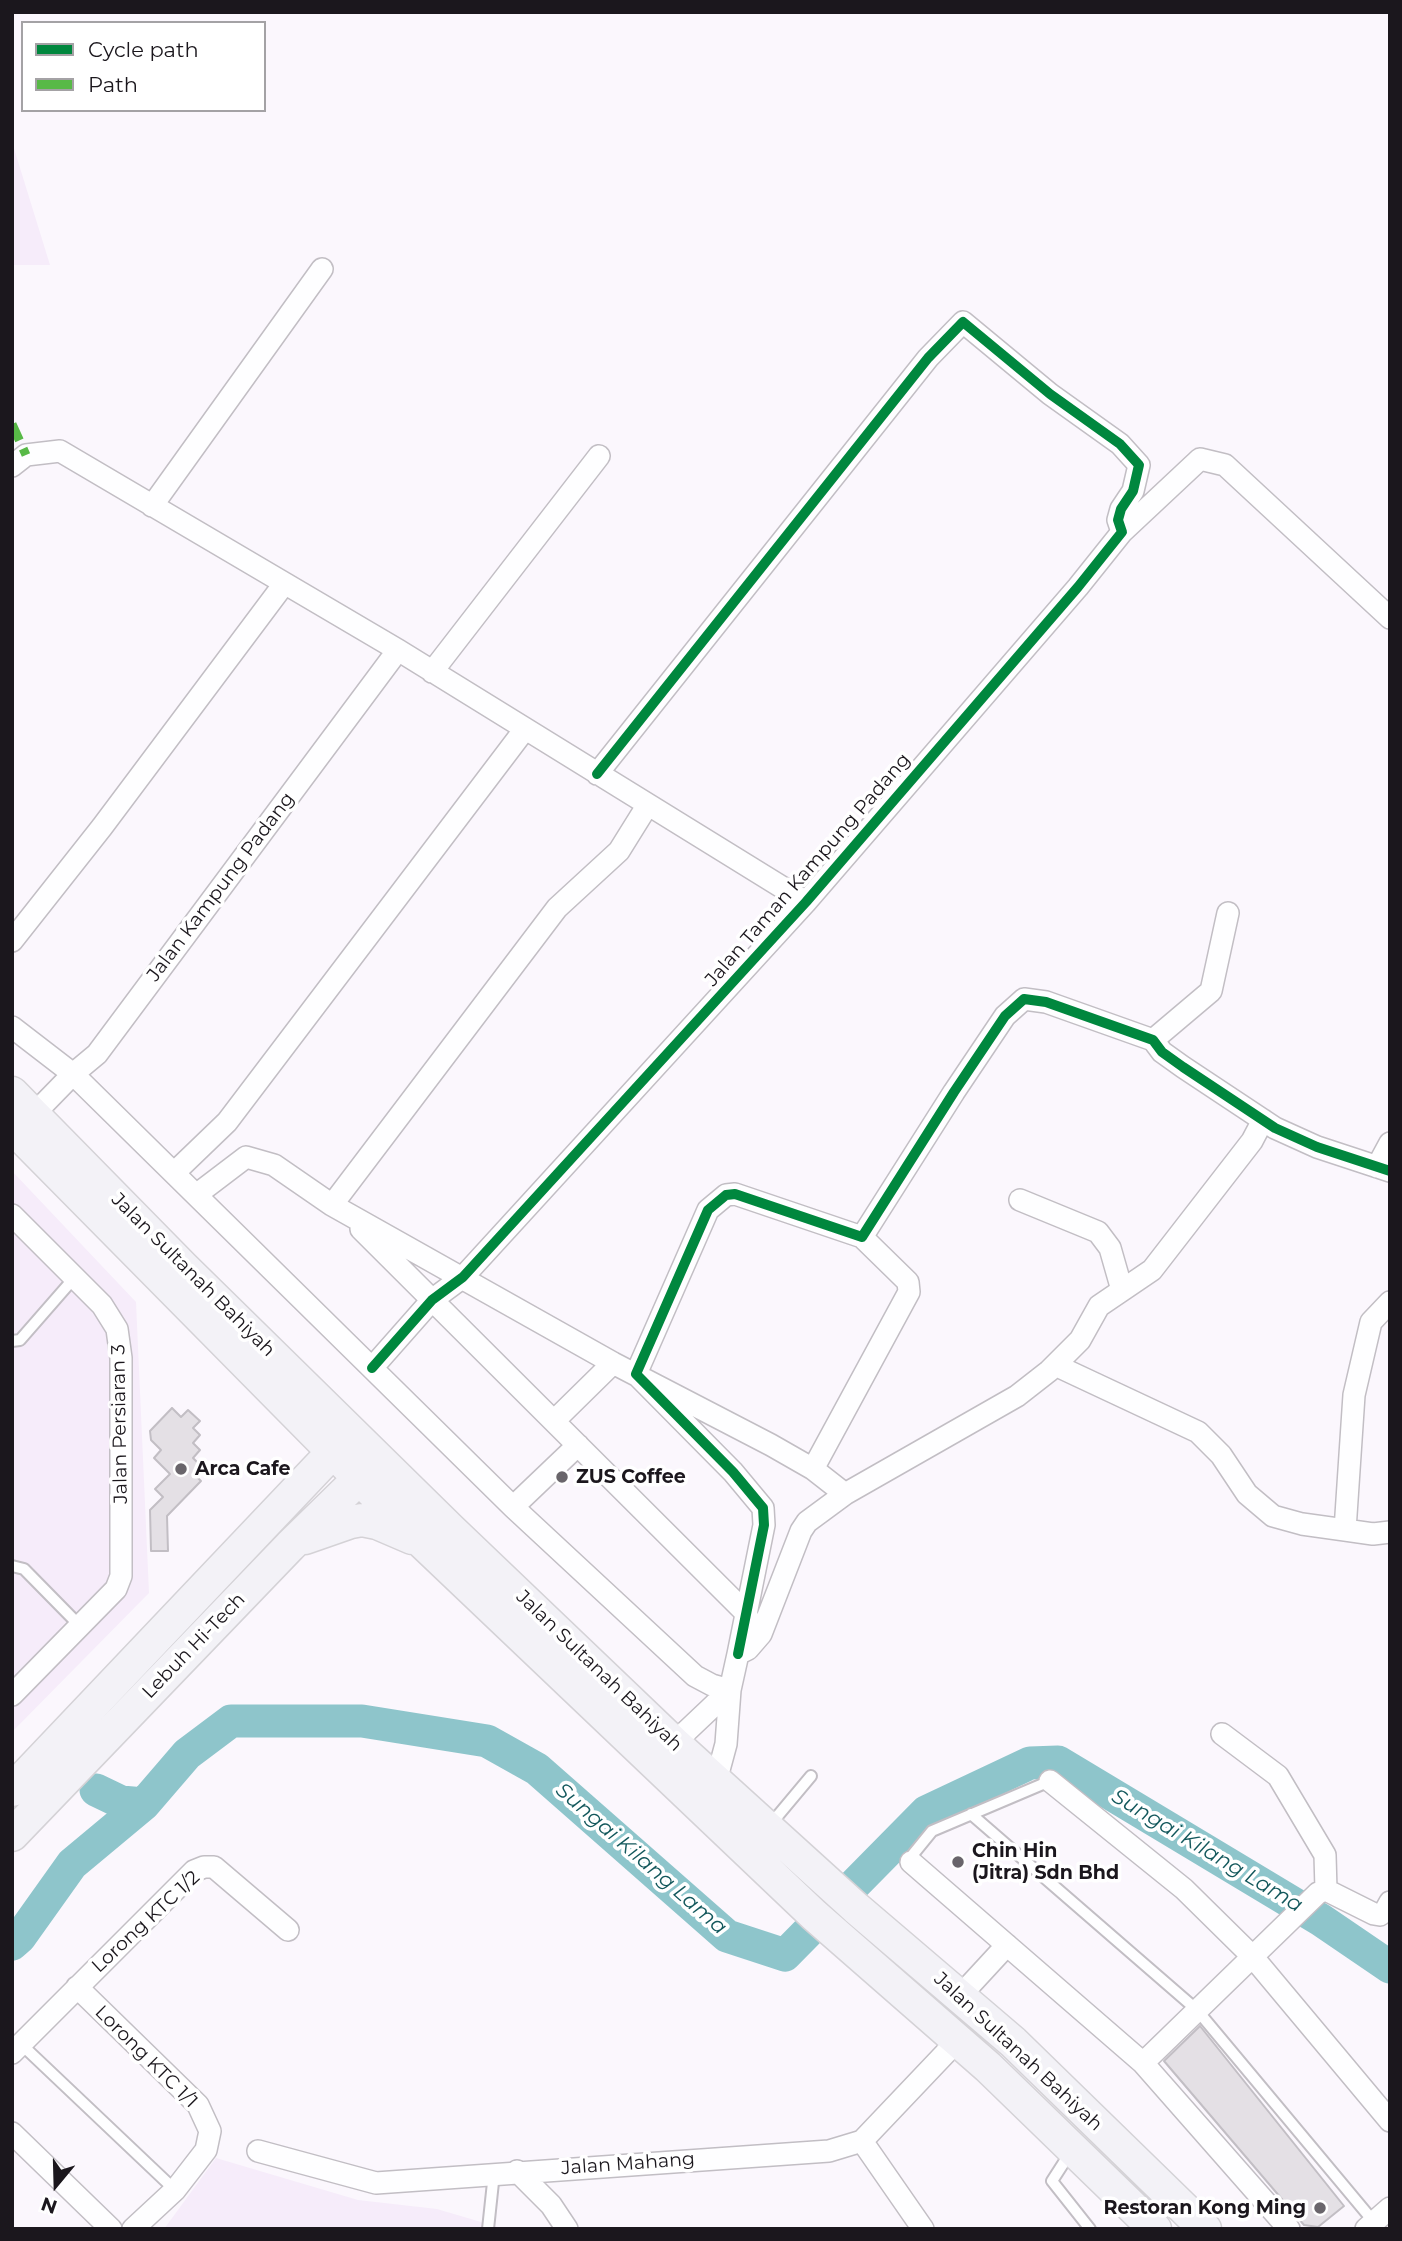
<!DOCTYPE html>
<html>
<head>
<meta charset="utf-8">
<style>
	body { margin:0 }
	#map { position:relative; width:1402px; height:2241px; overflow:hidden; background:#fbf7fd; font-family:Montserrat,sans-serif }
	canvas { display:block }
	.frame { position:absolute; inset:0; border:14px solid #1b171d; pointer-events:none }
	.legend { position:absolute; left:21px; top:21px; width:245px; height:91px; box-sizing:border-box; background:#fff; border:2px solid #a4a2a5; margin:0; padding:9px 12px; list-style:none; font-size:21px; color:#1b171d }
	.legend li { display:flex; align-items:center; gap:14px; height:35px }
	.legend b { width:35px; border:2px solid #a4a2a5 }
	.north { position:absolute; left:21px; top:2150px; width:70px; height:70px; -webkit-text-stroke:5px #fff; paint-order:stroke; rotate:199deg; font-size:19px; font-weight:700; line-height:28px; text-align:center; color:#1b171d }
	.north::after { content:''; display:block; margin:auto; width:24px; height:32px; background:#1b171d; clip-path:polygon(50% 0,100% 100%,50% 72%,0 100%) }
</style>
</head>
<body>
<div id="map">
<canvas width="1402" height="2241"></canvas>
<div class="frame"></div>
<ul class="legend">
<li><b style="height:9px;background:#00873e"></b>Cycle path</li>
<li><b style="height:9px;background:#58b947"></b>Path</li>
</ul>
<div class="north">N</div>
</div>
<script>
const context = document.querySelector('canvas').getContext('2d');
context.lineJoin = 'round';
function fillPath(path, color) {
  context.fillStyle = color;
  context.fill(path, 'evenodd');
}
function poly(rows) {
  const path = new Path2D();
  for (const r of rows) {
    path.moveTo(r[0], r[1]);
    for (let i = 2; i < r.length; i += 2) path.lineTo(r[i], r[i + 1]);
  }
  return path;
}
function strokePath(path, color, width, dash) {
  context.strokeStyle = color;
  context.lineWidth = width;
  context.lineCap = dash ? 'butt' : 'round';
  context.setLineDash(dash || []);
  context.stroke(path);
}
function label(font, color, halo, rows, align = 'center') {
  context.font = font + ' Montserrat,sans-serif';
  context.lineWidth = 7;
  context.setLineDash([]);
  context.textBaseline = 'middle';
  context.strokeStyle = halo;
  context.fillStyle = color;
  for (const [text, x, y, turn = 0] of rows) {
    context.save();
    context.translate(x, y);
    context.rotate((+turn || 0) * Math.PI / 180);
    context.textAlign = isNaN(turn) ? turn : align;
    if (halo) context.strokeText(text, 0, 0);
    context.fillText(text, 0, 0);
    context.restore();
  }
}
const built = poly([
	[12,142,50,265,12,265],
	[12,1171,136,1302,149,1593,12,1732],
	[216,2158,358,2200,437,2209,498,2227,497,2229,164,2229]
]);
const river = poly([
	[96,1790,121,1802,144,1804],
	[12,1944,20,1937,72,1864,144,1804,187,1754,231,1721,362,1721,487,1741,537,1769,727,1936,785,1955,926,1812,1030,1763,1058,1762,1321,1920,1390,1967]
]);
const building = poly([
	[172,1408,181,1417,188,1410,200,1421,193,1428,200,1435,193,1443,200,1450,193,1458,200,1465,193,1473,201,1481,167,1516,168,1551,151,1551,150,1510,163,1497,155,1489,170,1474,154,1458,161,1450,151,1440,150,1431,172,1408],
	[1200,2026,1344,2206,1318,2227,1304,2225,1164,2061,1200,2026]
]);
const service = poly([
	[12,1341,20,1340,75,1277],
	[12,1566,24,1569,80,1626],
	[971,1814,1197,2010,1374,2222],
	[770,1825,811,1776],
	[911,1862,910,1858,932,1831,1050,1781],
	[21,2044,175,2190],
	[1070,2153,1052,2181,1090,2229],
	[488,2229,494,2173]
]);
const minor = poly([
	[12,466,26,455,60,451,398,650,806,902],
	[152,506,322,269],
	[1122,532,1200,459,1225,465,1390,618],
	[432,672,599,456],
	[12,941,102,827,284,584],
	[12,1027,73,1074,513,1507,695,1676,712,1685,730,1690],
	[1153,1040,1211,991,1228,913],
	[34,1114,73,1074,97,1054,398,650],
	[1377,1167,1390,1143],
	[174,1173,227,1122,525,729],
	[196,1195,246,1157,274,1165,332,1205,613,1363,771,1445,813,1469,845,1494],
	[1020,1200,1098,1232,1110,1248,1122,1290],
	[332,1205,557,908,619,851,647,806],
	[12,1215,102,1305,117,1329,121,1358,121,1576,116,1589,12,1695],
	[361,1229,747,1614],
	[1055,1365,1198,1432,1221,1455,1247,1494,1273,1516,1302,1524,1345,1530,1373,1534,1390,1532],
	[372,1368,432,1300,463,1277,806,902,1078,587,1122,532,1118,520,1121,509,1133,491,1139,465,1120,444,1050,394,963,322,928,358,597,774],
	[554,1421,613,1363],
	[813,1469,909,1292,908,1282,862,1237],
	[513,1507,578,1445],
	[1345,1530,1354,1395,1371,1322,1390,1302],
	[738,1654,764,1525,763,1508,733,1472,636,1374,708,1210,726,1195,735,1194,862,1237,954,1092,1005,1016,1024,999,1046,1002,1153,1040,1162,1052,1183,1067,1275,1128,1317,1147,1390,1171],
	[1222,1734,1278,1776,1325,1855,1326,1890],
	[674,1743,730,1690],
	[716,1781,726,1744,730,1690,738,1654,748,1649,761,1634,801,1531,807,1522,845,1494,1017,1396,1049,1371,1080,1340,1099,1306,1152,1270,1252,1141,1263,1120],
	[1050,1781,1184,1889,1252,1956,1390,2121],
	[911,1862,1143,2063,1289,2229],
	[77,1987,198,2105,210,2131,206,2150,175,2190,133,2229],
	[959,1997,1007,1945],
	[12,2053,194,1871,204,1867,214,1867,288,1930],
	[1143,2063,1318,1893,1326,1890,1374,1914,1380,1915,1385,1911,1390,1902],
	[12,2133,111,2229],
	[862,2141,923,2229],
	[258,2151,376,2183,829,2151,862,2141,958,2040],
	[517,2171,551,2205,567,2229],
	[1366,2229,1390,2208]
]);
const primary = poly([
	[12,1093,183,1267,451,1530,674,1743,856,1908,1013,2042,1205,2229],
	[12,1127,423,1543,814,1915,988,2067,1155,2229],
	[305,1538,351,1522,362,1520,377,1523,412,1538],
	[12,1790,348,1436],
	[12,1835,290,1546,373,1465]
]);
const quiet = poly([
	[12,424,26,455]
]);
const cycleway = poly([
	[372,1368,432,1300,463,1277,806,902,1078,587,1122,532,1118,520,1121,509,1133,491,1139,465,1120,444,1050,394,963,322,928,358,597,774],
	[738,1654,764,1525,763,1508,733,1472,636,1374,708,1210,726,1195,735,1194,862,1237,954,1092,1005,1016,1024,999,1046,1002,1153,1040,1162,1052,1183,1067,1275,1128,1317,1147,1390,1171]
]);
const markers = [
	[181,1469,7,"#69656b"],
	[562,1477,7,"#69656b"],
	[958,1862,7,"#69656b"],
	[1320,2208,7,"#69656b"]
];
const streetNames = [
	["Jalan Taman Kampung Padang",808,870,-49],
	["Jalan Kampung Padang",221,887,-53],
	["Jalan Sultanah Bahiyah",193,1275,45],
	["Jalan Persiaran 3",120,1424,-91],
	["Lebuh Hi-Tech",194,1646,-46],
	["Jalan Sultanah Bahiyah",599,1671,44],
	["Lorong KTC 1/2",146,1922,-43],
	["Jalan Sultanah Bahiyah",1018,2052,43],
	["Lorong KTC 1/1",146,2057,45],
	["Jalan Mahang",628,2164,-4]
];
const poiNames = [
	["Arca Cafe",195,1469],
	["ZUS Coffee",576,1477],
	["Chin Hin",972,1851],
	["(Jitra) Sdn Bhd",972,1873],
	["Restoran Kong Ming",1306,2208,"right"]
];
const waterNames = [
	["Sungai Kilang Lama",1207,1851,31],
	["Sungai Kilang Lama",641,1859,41]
];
fillPath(built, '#f6ecfa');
strokePath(river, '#8ec5cb', 33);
fillPath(building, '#e4e0e5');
strokePath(building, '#c2bec4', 2);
strokePath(service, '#c2bec4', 14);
strokePath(minor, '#c2bec4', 24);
strokePath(primary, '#d4d2d6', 35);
strokePath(service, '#fefeff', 10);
strokePath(minor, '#fefeff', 21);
strokePath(primary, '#f3f2f7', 32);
strokePath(quiet, '#58b947', 9, [18, 9]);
strokePath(cycleway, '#00873e', 10);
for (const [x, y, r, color] of markers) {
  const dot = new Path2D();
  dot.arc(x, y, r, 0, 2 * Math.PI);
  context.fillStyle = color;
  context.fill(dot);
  strokePath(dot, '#fff', 2.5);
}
label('19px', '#1b171d', '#fff', streetNames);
label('bold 19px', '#1b171d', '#fff', poiNames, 'left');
label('italic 21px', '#13585c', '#fff', waterNames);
</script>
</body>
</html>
